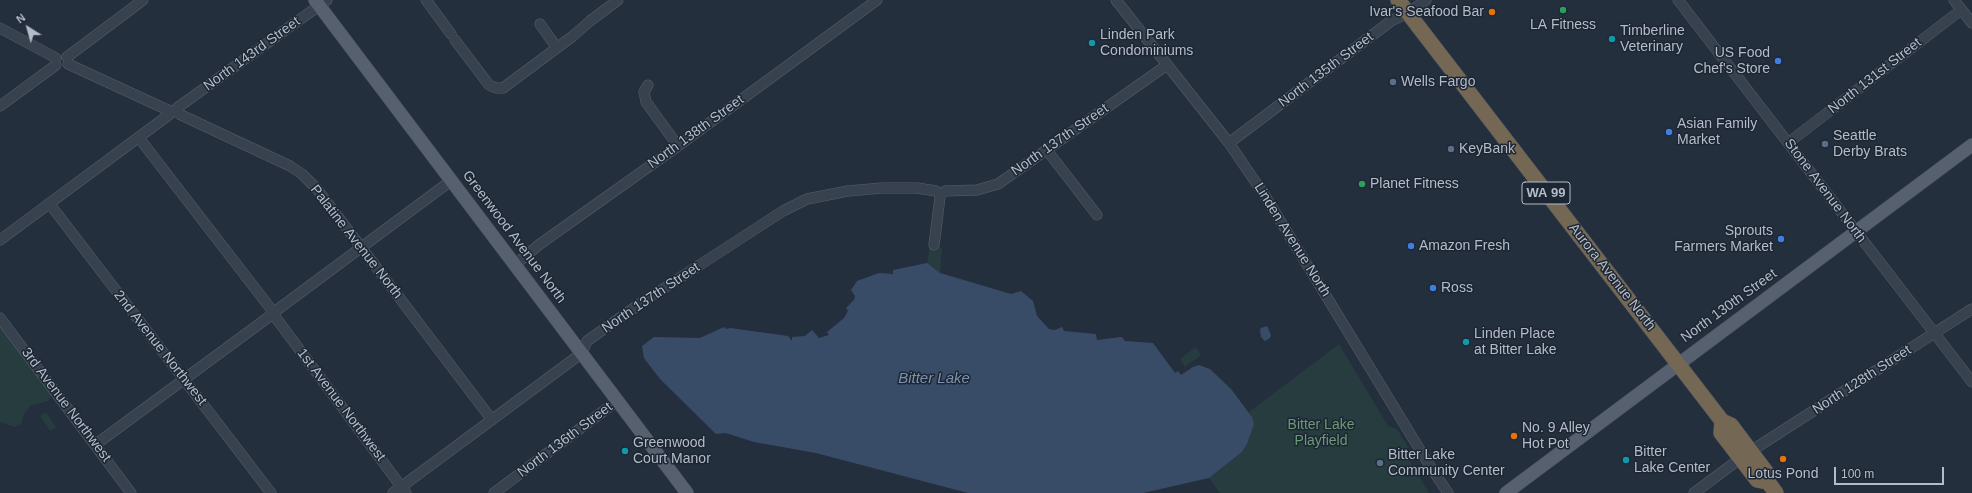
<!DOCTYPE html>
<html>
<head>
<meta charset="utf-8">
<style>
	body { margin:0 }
	#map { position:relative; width:1972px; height:493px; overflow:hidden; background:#242f3e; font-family:Helvetica,sans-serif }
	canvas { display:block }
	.north { position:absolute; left:8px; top:8px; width:40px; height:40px; -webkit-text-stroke:3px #1d2633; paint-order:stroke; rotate:323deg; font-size:11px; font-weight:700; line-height:16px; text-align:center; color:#b4bcc9 }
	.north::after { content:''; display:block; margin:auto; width:14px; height:18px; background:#b4bcc9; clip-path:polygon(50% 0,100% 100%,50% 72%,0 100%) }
	.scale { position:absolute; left:1834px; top:467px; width:110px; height:18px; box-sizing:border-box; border:2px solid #b4bcc9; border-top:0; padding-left:5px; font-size:12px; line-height:14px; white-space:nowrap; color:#b4bcc9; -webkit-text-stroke:3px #1d2633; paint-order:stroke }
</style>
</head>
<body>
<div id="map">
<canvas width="1972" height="493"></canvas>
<div class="north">N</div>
<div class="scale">100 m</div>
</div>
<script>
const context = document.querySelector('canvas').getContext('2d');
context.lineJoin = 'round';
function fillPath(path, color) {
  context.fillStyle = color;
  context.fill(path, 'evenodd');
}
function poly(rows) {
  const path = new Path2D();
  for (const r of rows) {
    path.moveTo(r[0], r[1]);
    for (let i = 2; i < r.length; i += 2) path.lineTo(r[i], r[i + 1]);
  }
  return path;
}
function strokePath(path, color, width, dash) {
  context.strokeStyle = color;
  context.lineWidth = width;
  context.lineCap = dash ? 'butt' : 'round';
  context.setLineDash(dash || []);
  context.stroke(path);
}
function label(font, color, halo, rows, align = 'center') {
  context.font = font + ' Helvetica,sans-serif';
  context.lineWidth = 3;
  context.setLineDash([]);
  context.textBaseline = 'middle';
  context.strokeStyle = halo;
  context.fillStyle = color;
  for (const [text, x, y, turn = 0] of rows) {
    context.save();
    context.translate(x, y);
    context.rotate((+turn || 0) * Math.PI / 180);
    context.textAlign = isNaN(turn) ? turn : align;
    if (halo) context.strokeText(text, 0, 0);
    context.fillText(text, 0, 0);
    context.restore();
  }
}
const green = poly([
	[930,246,942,248,940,273,927,263],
	[0,324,52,395,48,401,30,406,24,414,21,424,15,427,0,422],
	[1339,344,1388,426,1397,429,1408,447,1406,455,1429,493,1220,493,1209,478,1242,452,1247,444,1252,417,1249,412],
	[1196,347,1201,355,1185,367,1180,359],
	[46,412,56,427,50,431,40,416]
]);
const water = poly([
	[927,263,940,273,1011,294,1021,291,1033,301,1037,316,1049,329,1055,330,1062,327,1064,331,1096,334,1097,340,1122,337,1125,341,1153,343,1175,373,1178,371,1181,375,1193,367,1199,365,1210,369,1231,389,1252,417,1254,424,1247,444,1242,452,1209,478,1143,493,968,493,816,453,754,442,726,433,716,434,660,379,644,358,642,346,654,337,700,338,724,327,726,329,730,328,788,336,792,341,792,337,805,336,812,330,819,338,829,335,827,332,844,318,848,311,846,308,854,300,855,296,851,290,857,281,879,273,893,274,893,270],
	[1267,326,1271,335,1270,338,1265,341,1261,337,1260,330,1261,328]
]);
const minor = poly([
	[426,0,451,34],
	[1116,0,1229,143,1267,199,1428,463,1448,493],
	[1678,0,1972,382],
	[1954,0,1972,23],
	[540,24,557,48],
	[0,28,56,58],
	[455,40,489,85,496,88,503,88,573,36,590,21,618,0],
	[67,57,143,0],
	[68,64,170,111],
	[648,85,644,92,646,102,678,146],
	[0,106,56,65],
	[177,108,327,0],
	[179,114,290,166,302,174,317,189,492,420],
	[139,138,271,309],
	[1229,143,1391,21,1408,13,1426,0],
	[1788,143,1961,10],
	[1046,149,1097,215],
	[945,191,977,190,998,184,1167,65],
	[49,203,271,493],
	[0,240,170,114],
	[934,245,940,197],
	[516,264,540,244,678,146,877,0],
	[277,310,452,180],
	[0,318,131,493],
	[276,318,406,493],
	[95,445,270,316],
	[1751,451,1972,309],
	[393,493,582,353,587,341,641,303,783,211,807,199,848,191,882,188,917,188,936,191],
	[494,493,617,401],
	[1694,493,1741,458]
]);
const major = poly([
	[315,0,687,493],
	[1506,493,1972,145]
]);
const highway = poly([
	[1398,0,1722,421,1731,425,1767,473,1768,482,1776,493],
	[1722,421,1721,433,1744,463,1757,480,1768,482]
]);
const markers = [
	[1563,10,4,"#2e9e5b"],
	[1492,12,4,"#e8710a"],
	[1612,39,4,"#0f9aa8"],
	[1092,43,4,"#0f9aa8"],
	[1778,61,4,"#3f7fe0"],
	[1393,82,4,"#5c6f8a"],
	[1669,132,4,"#3f7fe0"],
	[1825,144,4,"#5c6f8a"],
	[1451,149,4,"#5c6f8a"],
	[1362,184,4,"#2e9e5b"],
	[1781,239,4,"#3f7fe0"],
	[1411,246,4,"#3f7fe0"],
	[1433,288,4,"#3f7fe0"],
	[1466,342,4,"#0f9aa8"],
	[1514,436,4,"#e8710a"],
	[625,451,4,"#0f9aa8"],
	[1783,459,4,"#e8710a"],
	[1626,460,4,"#0f9aa8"],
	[1380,463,4,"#5c6f8a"]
];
const shields = [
	[1546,193,48]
];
const shieldNames = [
	["WA 99",1546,193]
];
const poiNames = [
	["Ivar's Seafood Bar",1484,12,"right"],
	["LA Fitness",1563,25,"center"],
	["Timberline",1620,31],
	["Veterinary",1620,47],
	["Linden Park",1100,35],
	["Condominiums",1100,51],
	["US Food",1770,53,"right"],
	["Chef's Store",1770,69,"right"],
	["Wells Fargo",1401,82],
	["Asian Family",1677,124],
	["Market",1677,140],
	["Seattle",1833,136],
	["Derby Brats",1833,152],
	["KeyBank",1459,149],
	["Planet Fitness",1370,184],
	["Sprouts",1773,231,"right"],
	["Farmers Market",1773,247,"right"],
	["Amazon Fresh",1419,246],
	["Ross",1441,288],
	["Linden Place",1474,334],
	["at Bitter Lake",1474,350],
	["No. 9 Alley",1522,428],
	["Hot Pot",1522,444],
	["Greenwood",633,443],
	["Court Manor",633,459],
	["Bitter",1634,452],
	["Lake Center",1634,468],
	["Bitter Lake",1388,455],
	["Community Center",1388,471],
	["Lotus Pond",1783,474,"center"]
];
const streetNames = [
	["North 143rd Street",252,54,-36],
	["North 135th Street",1326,70,-37],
	["North 131st Street",1875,76,-38],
	["North 138th Street",696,132,-36],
	["North 137th Street",1060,140,-35],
	["Stone Avenue North",1825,191,53],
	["Greenwood Avenue North",514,237,53],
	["Linden Avenue North",1292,240,58],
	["Palatine Avenue North",356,242,52],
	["Aurora Avenue North",1612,277,52],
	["North 137th Street",651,298,-34],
	["North 130th Street",1729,306,-36],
	["2nd Avenue Northwest",160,348,52],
	["North 128th Street",1862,380,-33],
	["3rd Avenue Northwest",66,405,53],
	["1st Avenue Northwest",341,405,53],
	["North 136th Street",565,440,-37]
];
const parkNames = [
	["Bitter Lake",1321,425],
	["Playfield",1321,441]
];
const waterNames = [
	["Bitter Lake",934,379]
];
fillPath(green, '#263c3f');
fillPath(water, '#394c67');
strokePath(minor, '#565f6c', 11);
strokePath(major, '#414a57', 14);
strokePath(highway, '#434c59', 16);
strokePath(minor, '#38414e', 10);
strokePath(major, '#56606e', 13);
strokePath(highway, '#746855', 15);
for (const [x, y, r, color] of markers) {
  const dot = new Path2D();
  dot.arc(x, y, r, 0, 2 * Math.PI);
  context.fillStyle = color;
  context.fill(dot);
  strokePath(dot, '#1d2633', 1.5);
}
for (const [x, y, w] of shields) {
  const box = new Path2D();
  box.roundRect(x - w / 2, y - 11, w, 22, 3);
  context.fillStyle = '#1d2633';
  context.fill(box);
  strokePath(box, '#b4bcc9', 1);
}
label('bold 13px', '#b4bcc9', null, shieldNames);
label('14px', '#b4bcc9', '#1d2633', poiNames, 'left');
label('14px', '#b4bcc9', '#1d2633', streetNames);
label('14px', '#6b9a76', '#1d2633', parkNames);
label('italic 15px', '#7c92b1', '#1d2633', waterNames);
</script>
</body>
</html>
